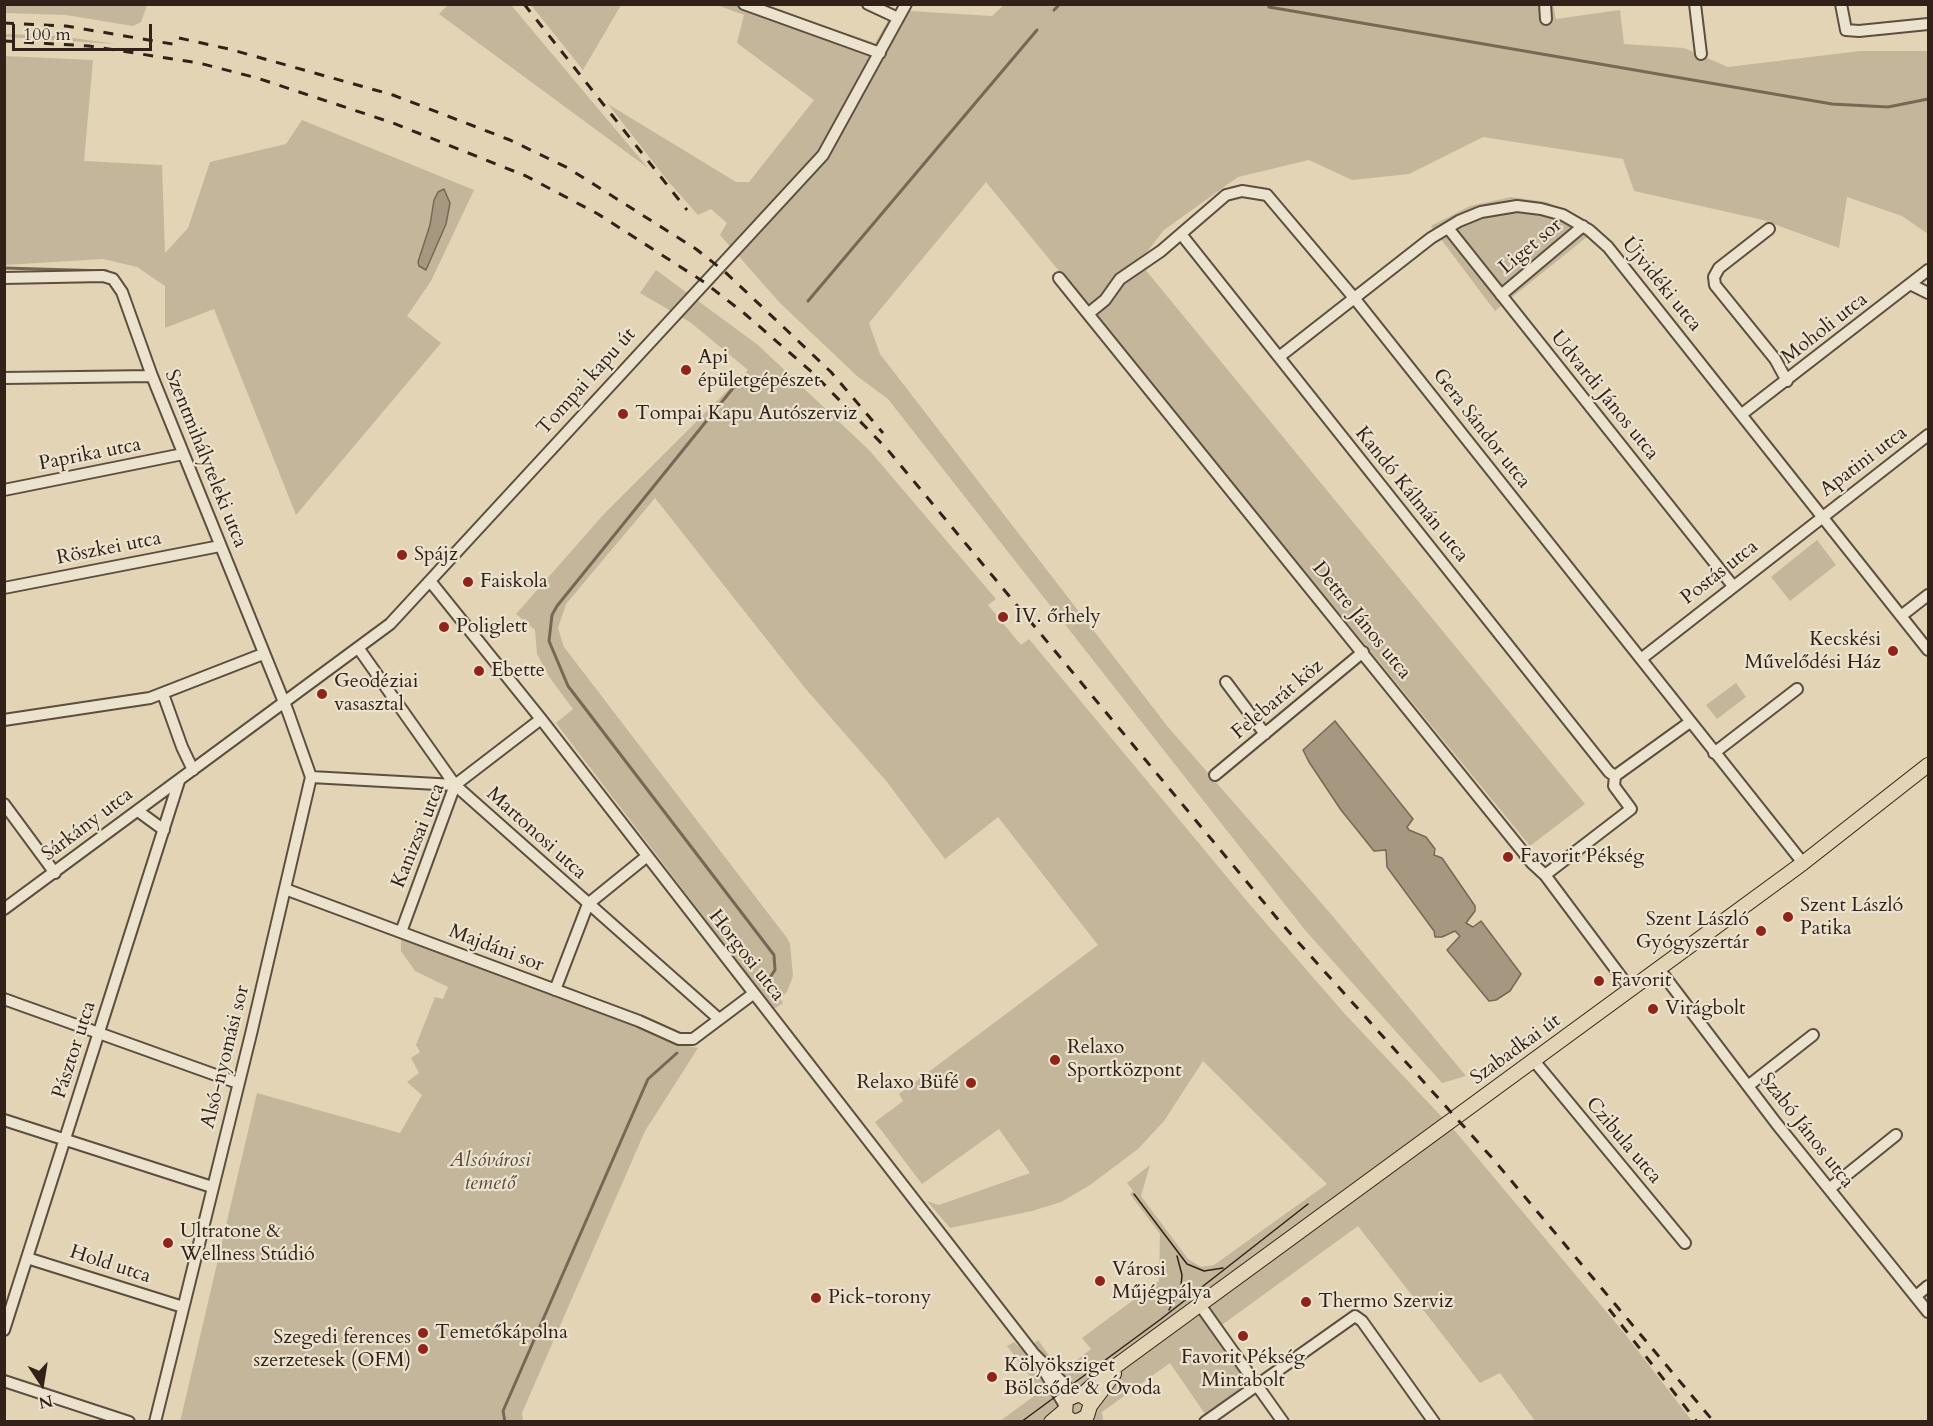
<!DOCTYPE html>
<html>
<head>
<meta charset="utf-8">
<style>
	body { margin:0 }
	#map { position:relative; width:1933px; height:1426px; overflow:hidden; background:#e2d4b5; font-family:Cardo,serif }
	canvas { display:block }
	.frame { position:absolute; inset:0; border:6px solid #312118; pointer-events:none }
	.north { position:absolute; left:12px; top:1354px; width:60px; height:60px; -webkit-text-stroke:4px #ece3cf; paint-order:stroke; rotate:168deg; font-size:16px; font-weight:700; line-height:24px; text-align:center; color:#312118 }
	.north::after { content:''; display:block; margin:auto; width:21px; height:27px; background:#312118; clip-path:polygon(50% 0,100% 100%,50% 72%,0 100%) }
	.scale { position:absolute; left:12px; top:24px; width:140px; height:27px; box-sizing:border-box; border:3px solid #312118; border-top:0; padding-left:8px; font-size:18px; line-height:21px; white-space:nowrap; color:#312118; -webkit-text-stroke:4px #ece3cf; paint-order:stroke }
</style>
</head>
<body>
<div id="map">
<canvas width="1933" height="1426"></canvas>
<div class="frame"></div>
<div class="north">N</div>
<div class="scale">100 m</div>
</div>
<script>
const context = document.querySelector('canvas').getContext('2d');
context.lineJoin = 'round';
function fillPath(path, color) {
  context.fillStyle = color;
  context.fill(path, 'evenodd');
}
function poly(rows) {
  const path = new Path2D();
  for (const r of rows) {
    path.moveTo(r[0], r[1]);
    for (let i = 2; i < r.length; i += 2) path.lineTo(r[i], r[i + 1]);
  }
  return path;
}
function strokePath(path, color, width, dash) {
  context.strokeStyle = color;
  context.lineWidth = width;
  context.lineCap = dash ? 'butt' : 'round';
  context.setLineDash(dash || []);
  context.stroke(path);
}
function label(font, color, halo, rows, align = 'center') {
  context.font = font + ' Cardo,serif';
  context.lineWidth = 4.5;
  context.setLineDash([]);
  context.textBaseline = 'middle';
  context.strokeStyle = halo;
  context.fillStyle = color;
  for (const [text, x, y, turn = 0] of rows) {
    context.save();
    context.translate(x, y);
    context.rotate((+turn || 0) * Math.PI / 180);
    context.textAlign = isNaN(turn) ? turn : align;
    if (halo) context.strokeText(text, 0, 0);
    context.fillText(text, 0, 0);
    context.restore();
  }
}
const green = poly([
	[1005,4,1553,4,1556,19,1620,10,1624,44,1684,48,1728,67,1860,51,1928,51,1928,234,1902,216,1847,197,1839,248,1763,220,1634,191,1623,159,1483,137,1409,174,1352,180,1309,160,1238,177,1164,230,1139,262,1585,804,1530,846,986,182,869,323,880,354,1168,727,1330,913,1466,1076,1442,1083,1305,930,888,399,857,376,780,303,720,235,727,223,711,209,698,215,667,180,608,104,736,182,749,182,814,100,737,43,744,15,717,5,764,5,875,43,894,10,992,16],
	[4,5,5,4,147,5,141,22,133,26,66,15,5,13],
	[448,5,511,5,648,168,439,14],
	[531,5,621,5,583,70],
	[5,34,59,36,116,44,5,37],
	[5,56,93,60,84,161,162,165,165,253,188,228,210,162,286,144,302,120,474,190,431,281,407,316,441,343,296,515,214,309,165,328,165,286,137,267,103,259,5,265],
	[1511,197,1547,202,1598,228,1495,311,1431,226,1470,206],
	[656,270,758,345,870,451,996,599,988,605,1021,645,1029,639,1251,906,1344,1013,1455,1131,1625,1334,1692,1421,1535,1421,1500,1373,1480,1383,1358,1226,1215,1330,1244,1373,1244,1381,1242,1388,1205,1414,1170,1363,1102,1412,1103,1421,1000,1421,1041,1391,1007,1346,1014,1342,1024,1352,1038,1340,1061,1372,1091,1349,1082,1338,1159,1281,1160,1234,1130,1194,1133,1191,1127,1183,1150,1165,1141,1196,1188,1259,1201,1267,1214,1265,1327,1184,1203,1061,1164,1121,1138,1149,1090,1185,1061,1202,1032,1211,950,1228,927,1201,939,1205,1030,1173,999,1129,922,1184,875,1122,903,1101,899,1094,1098,945,998,817,945,859,887,782,805,688,655,498,566,604,558,628,564,647,787,938,790,944,793,976,787,992,780,998,783,1003,774,1009,556,723,573,709,550,678,537,654,535,630,516,614,604,514,748,370,690,322,640,293],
	[1817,540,1836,565,1790,601,1771,577],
	[1736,683,1746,697,1717,719,1706,705],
	[401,939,652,1030,672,1043,698,1048,645,1131,522,1413,523,1421,180,1422,257,1093,400,1133,422,1095,407,1082,419,1073,411,1058,420,1052,416,1045,435,997,443,999,448,987,415,971,401,951]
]);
const water = poly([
	[444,189,450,203,446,224,426,270,419,266,418,262,430,225,434,200,438,192,444,189],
	[1335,721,1413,819,1407,827,1409,830,1426,837,1435,849,1434,855,1442,858,1475,906,1475,911,1466,923,1473,927,1481,921,1521,974,1510,991,1496,1000,1489,1001,1447,950,1460,936,1455,931,1442,937,1435,937,1434,931,1387,867,1386,850,1374,851,1341,810,1309,762,1303,750,1335,721]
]);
const stream = poly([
	[1269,7,1832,104,1888,107,1928,99],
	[1054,10,1060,4],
	[4,268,107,271],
	[808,301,1037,30],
	[742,377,557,606,552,615,549,641,568,686,774,955,775,970,764,986],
	[505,1422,503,1411,648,1079,677,1053]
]);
const minor = poly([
	[744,4,880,53],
	[868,4,898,18],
	[1545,4,1546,19],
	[1695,4,1701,54],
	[1841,4,1846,30,1859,31,1928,24],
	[1448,228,1733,586],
	[1769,229,1719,268,1714,277,1715,285,1775,359,1787,381],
	[1181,234,1609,772,1615,776],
	[4,278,103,276,113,279,122,292,152,376,288,712,311,777,251,1034,155,1422],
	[1059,278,1532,863,1545,875,1631,990],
	[1910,284,1928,293],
	[1501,295,1583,226],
	[1089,313,1105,300,1120,279,1161,251,1226,195,1242,191,1267,195,1355,299,1803,863],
	[1279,357,1431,238,1459,221,1481,212,1517,206,1541,209,1563,215,1589,230,1608,247,1928,650],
	[4,378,152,376],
	[1742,414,1928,270],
	[4,490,183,454],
	[430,581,541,719,1034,1354,1075,1395],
	[4,588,220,546],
	[1901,616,1928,595],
	[359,649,455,785,719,1019],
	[1641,659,1928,435],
	[1226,682,1265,734],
	[163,694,182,747,193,770],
	[4,720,150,698,263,654],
	[1714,753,1797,689],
	[1215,775,1363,652],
	[1615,776,1690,722],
	[311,777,455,785],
	[4,804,55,873],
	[138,811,164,830],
	[1545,875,1631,809,1614,786,1615,776],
	[285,889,639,1021,679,1039,693,1039,753,994],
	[4,909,390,624,823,155,906,4],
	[401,932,455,785,541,719],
	[1659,969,1776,1123,1928,1312],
	[555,990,588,904,646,857],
	[4,999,238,1083],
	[1535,1062,1685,1243],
	[1748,1086,1813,1035],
	[4,1120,212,1187],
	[1829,1189,1896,1135],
	[27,1258,183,1307],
	[1916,1296,1928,1286],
	[1200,1305,1283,1422],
	[4,1330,179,781],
	[1039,1362,1064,1404],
	[4,1381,129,1422],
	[1205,1422,1355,1316,1362,1321,1434,1422]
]);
const major = poly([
	[1082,1395,1105,1374,1803,863,1928,765],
	[1072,1421,1065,1415,1066,1400,1079,1394,1087,1399],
	[1051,1422,1064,1411],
	[1070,1422,1080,1420,1087,1416,1090,1406,1114,1374]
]);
const tram = poly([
	[1134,1194,1187,1264,1204,1271,1223,1268],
	[1169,1310,1181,1286,1182,1275,1177,1256],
	[1021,1422,1161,1319,1308,1204]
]);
const rail = poly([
	[524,4,687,210],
	[4,23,66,26,178,45],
	[179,38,229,49,393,95,510,140,568,168,696,249,724,271,831,372,883,433],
	[4,41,89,46,199,63,257,78,393,123,526,176,598,214,704,282,745,314,813,373,887,449,1281,923,1493,1159,1714,1422],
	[1609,1309,1697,1422]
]);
const markers = [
	[686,370,6,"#8f2418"],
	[623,414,6,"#8f2418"],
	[402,555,6,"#8f2418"],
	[468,582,6,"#8f2418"],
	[1003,617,6,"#8f2418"],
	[444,627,6,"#8f2418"],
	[1893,651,6,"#8f2418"],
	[479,671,6,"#8f2418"],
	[322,694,6,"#8f2418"],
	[1508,857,6,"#8f2418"],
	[1788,917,6,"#8f2418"],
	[1761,931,6,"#8f2418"],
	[1599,981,6,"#8f2418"],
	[1653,1009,6,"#8f2418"],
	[1055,1060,6,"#8f2418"],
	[971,1083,6,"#8f2418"],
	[168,1243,6,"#8f2418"],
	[1100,1281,6,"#8f2418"],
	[816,1298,6,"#8f2418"],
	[1306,1302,6,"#8f2418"],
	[423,1333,6,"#8f2418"],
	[1243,1336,6,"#8f2418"],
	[423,1349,6,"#8f2418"],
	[992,1377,6,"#8f2418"]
];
const streetNames = [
	["Liget sor",1531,247,-40],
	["Újvidéki utca",1661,285,51],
	["Moholi utca",1825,329,-38],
	["Tompai kapu út",587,382,-48],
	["Udvardi János utca",1604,396,51],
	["Gera Sándor utca",1481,429,52],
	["Paprika utca",90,455,-11],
	["Szentmihályteleki utca",205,459,68],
	["Apatini utca",1864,462,-37],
	["Kandó Kálmán utca",1411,495,51],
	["Röszkei utca",109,549,-11],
	["Postás utca",1720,573,-38],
	["Dettre János utca",1361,621,51],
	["Felebarát köz",1278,700,-40],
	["Sárkány utca",88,825,-37],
	["Martonosi utca",536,834,42],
	["Kanizsai utca",419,836,-68],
	["Majdáni sor",496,949,21],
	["Horgosi utca",746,956,52],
	["Pásztor utca",75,1050,-72],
	["Szabadkai út",1516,1050,-36],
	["Alsó-nyomási sor",226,1057,-76],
	["Szabó János utca",1806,1131,52],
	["Czibula utca",1623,1141,50],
	["Hold utca",110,1265,18]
];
const poiNames = [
	["Api",698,358],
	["épületgépészet",698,381],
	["Tompai Kapu Autószerviz",635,414],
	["Spájz",414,555],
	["Faiskola",480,582],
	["IV. őrhely",1015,617],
	["Poliglett",456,627],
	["Kecskési",1881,640,"right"],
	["Művelődési Ház",1881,663,"right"],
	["Ebette",491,671],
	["Geodéziai",334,682],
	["vasasztal",334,705],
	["Favorit Pékség",1520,857],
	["Szent László",1800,906],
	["Patika",1800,929],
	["Szent László",1749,920,"right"],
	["Gyógyszertár",1749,943,"right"],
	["Favorit",1611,981],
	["Virágbolt",1665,1009],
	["Relaxo",1067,1048],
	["Sportközpont",1067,1071],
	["Relaxo Büfé",959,1083,"right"],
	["Ultratone &",180,1232],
	["Wellness Stúdió",180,1255],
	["Városi",1112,1270],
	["Műjégpálya",1112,1293],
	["Pick-torony",828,1298],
	["Thermo Szerviz",1318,1302],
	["Temetőkápolna",435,1333],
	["Szegedi ferences",411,1338,"right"],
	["szerzetesek (OFM)",411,1361,"right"],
	["Favorit Pékség",1243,1358,"center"],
	["Mintabolt",1243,1381,"center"],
	["Kölyöksziget",1004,1366],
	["Bölcsőde & Óvoda",1004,1389]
];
const parkNames = [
	["Alsóvárosi",490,1161],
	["temető",490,1184]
];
fillPath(green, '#c4b69a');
fillPath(water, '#a69780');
strokePath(water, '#776856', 1.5);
strokePath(stream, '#776856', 3);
strokePath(minor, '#5d4e3f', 14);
strokePath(major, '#312118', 16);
strokePath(minor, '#ece3cf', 10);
strokePath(major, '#e2d4b5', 14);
strokePath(tram, '#312118', 1.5);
strokePath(rail, '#312118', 3, [10, 10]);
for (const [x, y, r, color] of markers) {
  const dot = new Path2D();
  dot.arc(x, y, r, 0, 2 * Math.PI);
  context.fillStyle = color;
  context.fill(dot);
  strokePath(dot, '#ece3cf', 2);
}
label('20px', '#312118', '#ece3cf', streetNames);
label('20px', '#312118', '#ece3cf', poiNames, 'left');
label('italic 20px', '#564638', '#ece3cf', parkNames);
</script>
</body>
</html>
